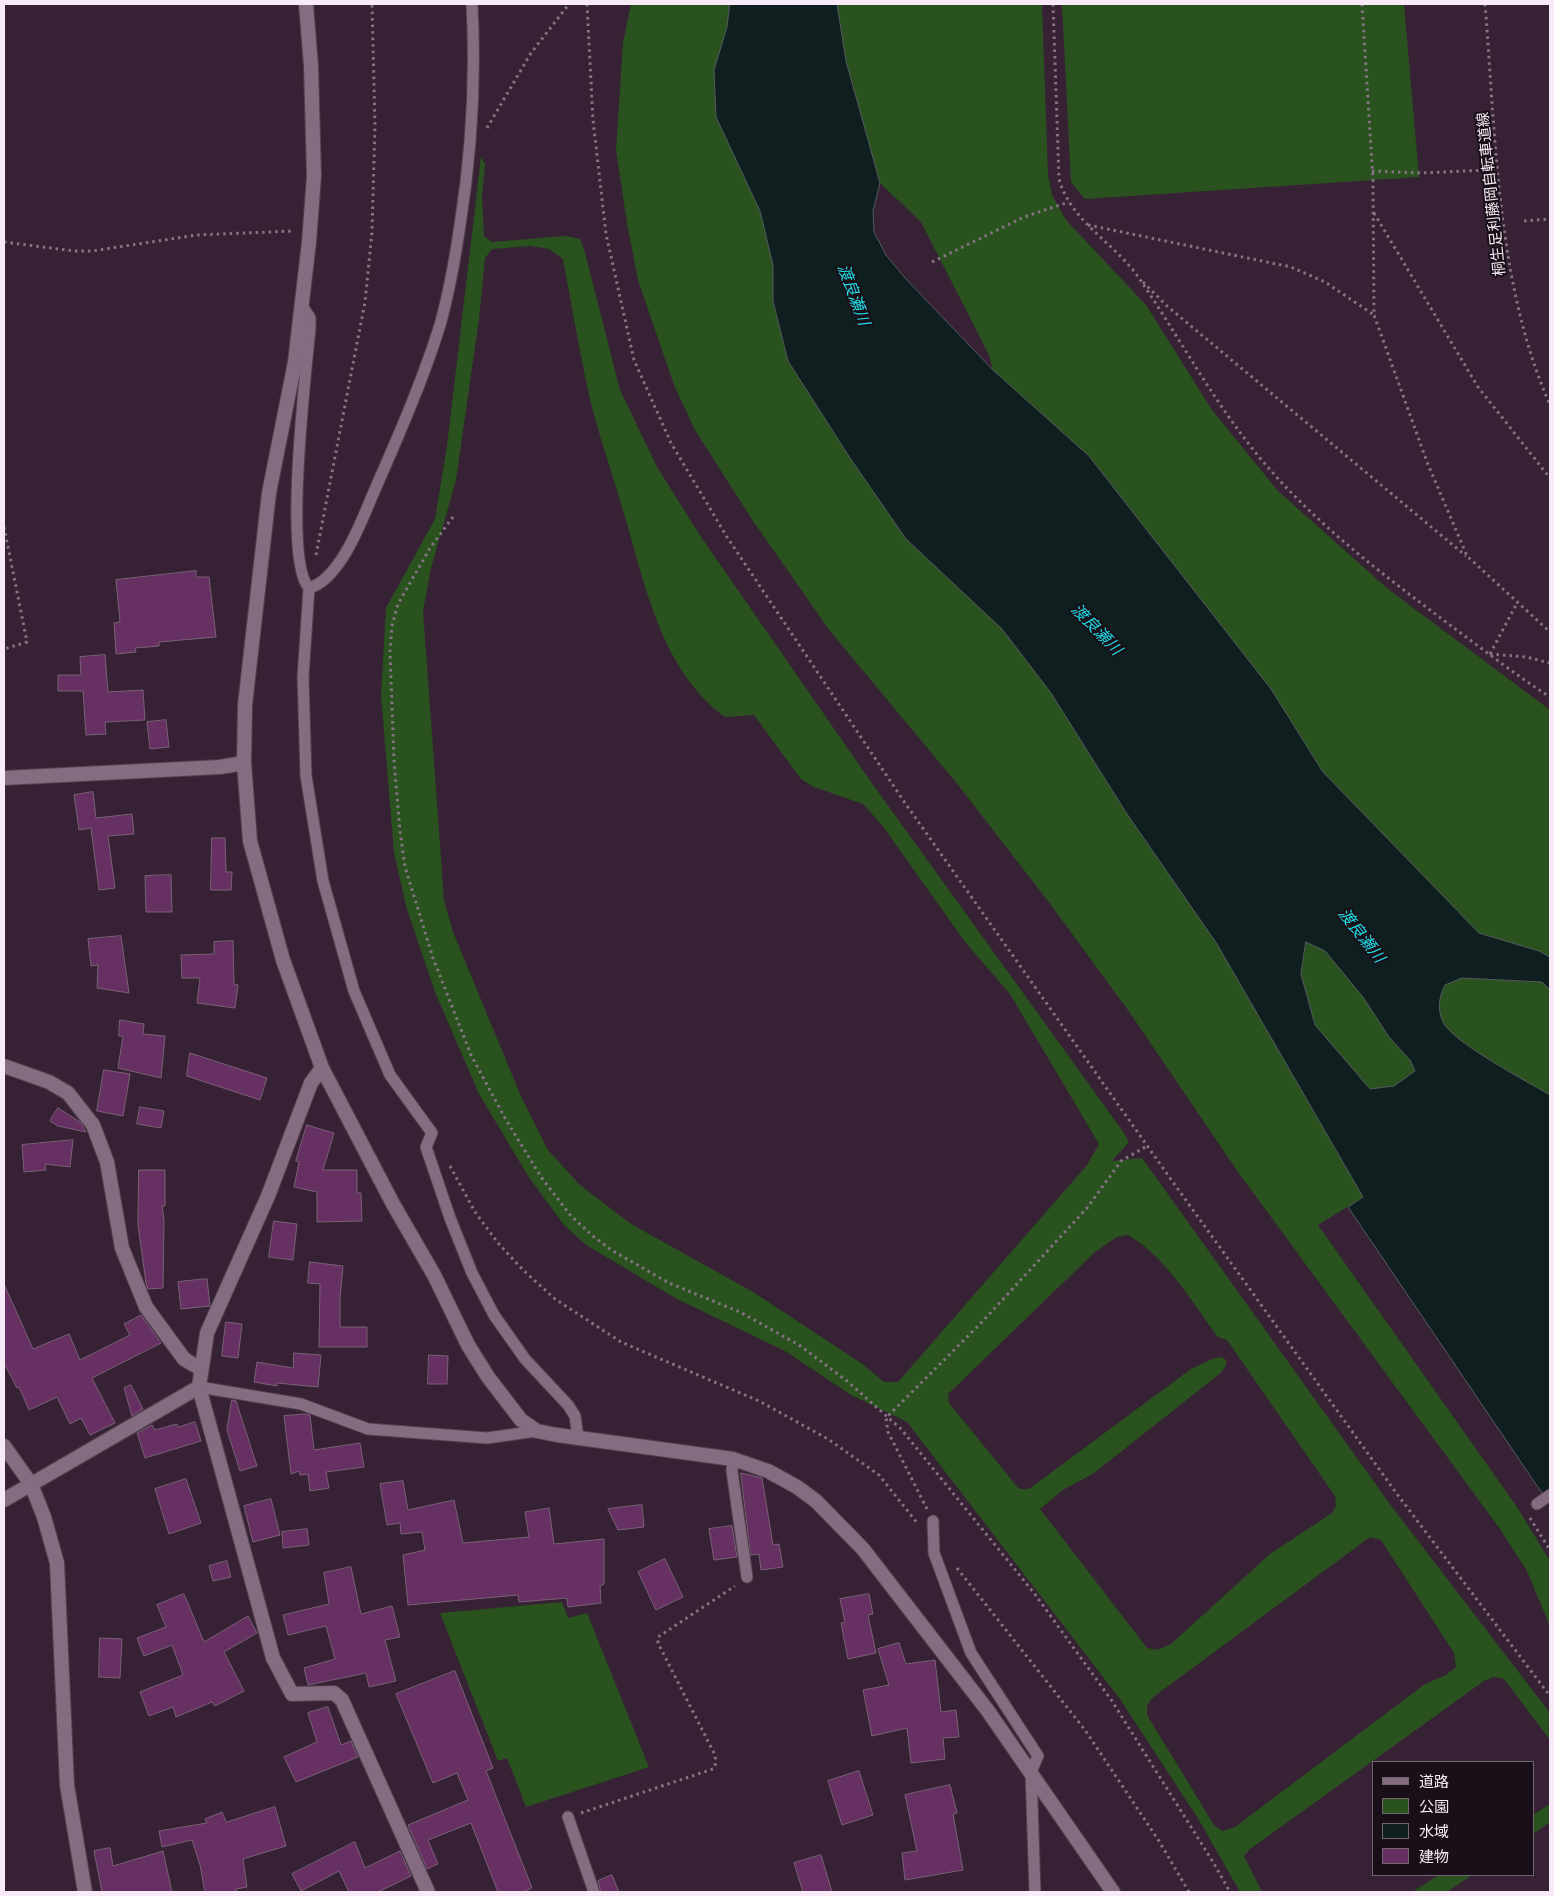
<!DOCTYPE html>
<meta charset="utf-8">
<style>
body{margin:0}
#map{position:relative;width:1554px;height:1896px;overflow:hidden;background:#372235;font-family:"Fira Sans Condensed","Noto Sans JP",sans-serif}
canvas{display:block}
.frame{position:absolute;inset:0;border:5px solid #f8eaf6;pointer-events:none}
.legend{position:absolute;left:1372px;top:1761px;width:162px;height:115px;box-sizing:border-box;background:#180f18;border:1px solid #726771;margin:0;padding:6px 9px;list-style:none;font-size:15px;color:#f8eaf6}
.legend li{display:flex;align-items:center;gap:10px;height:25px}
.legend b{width:25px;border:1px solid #726771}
</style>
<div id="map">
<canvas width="1554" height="1896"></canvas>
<div class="frame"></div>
<ul class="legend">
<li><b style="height:6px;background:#846c81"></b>道路</li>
<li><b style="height:14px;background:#29521f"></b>公園</li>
<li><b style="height:14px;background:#0f1e1f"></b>水域</li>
<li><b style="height:14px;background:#663062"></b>建物</li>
</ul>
</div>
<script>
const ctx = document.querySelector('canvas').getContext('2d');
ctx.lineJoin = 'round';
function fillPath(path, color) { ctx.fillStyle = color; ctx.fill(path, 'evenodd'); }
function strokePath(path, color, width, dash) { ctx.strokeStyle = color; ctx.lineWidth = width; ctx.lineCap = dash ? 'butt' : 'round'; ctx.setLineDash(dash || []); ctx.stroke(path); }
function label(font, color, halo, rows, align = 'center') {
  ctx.font = font + ' "Fira Sans Condensed","Noto Sans JP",sans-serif'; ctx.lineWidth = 4; ctx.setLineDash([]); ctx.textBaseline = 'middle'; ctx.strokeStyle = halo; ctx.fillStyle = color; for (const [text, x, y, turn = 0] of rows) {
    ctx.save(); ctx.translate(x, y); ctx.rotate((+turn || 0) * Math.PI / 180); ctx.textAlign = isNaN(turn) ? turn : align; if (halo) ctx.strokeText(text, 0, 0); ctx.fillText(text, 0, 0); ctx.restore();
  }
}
fillPath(new Path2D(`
 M631,4H730L727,27L714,70L716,117L760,211L773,265V301L788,361L850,458L906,539L1002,629L1051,693L1127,814L1217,944L1363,1197L1318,1225L1517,1507L1550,1561V1626L1527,1571L1500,1529L1238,1172L1130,1013L1051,905L959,786L830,631L751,518L695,430L674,385L638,280L627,223L616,150L623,43Z
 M837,4H1042L1048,175L1052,195L1066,220L1146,305L1212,410L1278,491L1388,589L1550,710V957L1539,951L1479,933L1323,772L1271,689L1089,456L993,371L989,355L921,222L880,183L846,61Z
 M1062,4H1404L1419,177L1085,199L1071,182Z
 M481,157L485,164L482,197L484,236L491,242L566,236L580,239L584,249L620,390L657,467L699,534L871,782L1124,1133L1129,1142L1112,1161L1142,1158L1392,1507L1550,1713V1740L1504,1679L1493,1677L1484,1681L1250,1849L1244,1856L1262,1892H1240L1199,1820L1120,1699L907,1422L851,1395L785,1351L677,1299L586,1245L564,1225L528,1176L479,1094L435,992L406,906L394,852L381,695L386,608L435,519L447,446ZM530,246L549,249L563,259C571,301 578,344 587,386C596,428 611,469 623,510C645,583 660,669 725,717L754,715L801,779L814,787L863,804L882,825L965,942L1010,994L1099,1144L1087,1165L898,1382H884L861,1363L753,1292L631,1224L580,1185L548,1150L520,1094L453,932L444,900L423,611L431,568L456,480L479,319L485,258L492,249ZM1128,1235C1167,1258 1191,1301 1218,1337L1227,1340L1335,1496L1336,1506L1332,1513L1270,1554L1171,1644L1158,1650L1147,1648L1040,1509L1063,1490L1094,1473L1222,1372L1226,1365V1360L1222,1357L1212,1359L1191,1369L1029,1489H1019L949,1403L948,1394L1095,1252L1117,1237ZM1370,1537L1381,1540L1454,1653L1456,1667L1446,1675L1425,1684L1235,1827L1223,1831L1214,1825L1147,1715V1706L1152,1698Z
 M1306,941L1325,951L1363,997L1389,1037L1410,1060L1415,1071L1394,1086L1370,1089L1315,1025L1301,974Z
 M1462,978L1542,982L1550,990V1095C1528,1082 1452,1042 1443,1022C1437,1009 1439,997 1445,985Z
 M562,1602L568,1618L587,1613L649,1767L526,1807L507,1758L498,1761L440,1613Z
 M1550,1804V1822L1533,1834V1815Z
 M1439,1875H1472L1447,1892H1412Z`), '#29521f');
const water = new Path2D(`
 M730,4H837L846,61L880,183L873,211L874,232L886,255L905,278L993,370L1089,456L1271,689L1323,772L1479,933L1539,951L1550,957V990L1542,982L1462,978L1445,985C1439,997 1437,1009 1443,1022C1452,1042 1528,1082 1550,1095V1505L1348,1207L1363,1197L1217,944L1127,814L1051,693L1002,629L906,539L850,458L788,361L773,301V265L760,211L716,117L714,70L727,27ZM1306,942L1325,951L1363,997L1389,1037L1410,1060L1415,1071L1394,1086L1370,1089L1315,1025L1301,974Z`);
fillPath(water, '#0f1e1f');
strokePath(water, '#555b60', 1);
const building = new Path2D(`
 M196,571V577H209L216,637L159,642V646L135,648L136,652L116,654L114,623L120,622L116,580Z
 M105,655L108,692L143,690L145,720L105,722L106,734L86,735L83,691H58V675H81L80,657Z
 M166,720L169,747L150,749L147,722Z
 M93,792L96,818L132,814L134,834L108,836L115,888L99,890L91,828L79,830L74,795Z
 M212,838H225L226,872H232L231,890H211Z
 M171,875L172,912H146L145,876Z
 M121,936L129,993L97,988L98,965L91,966L88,939Z
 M233,941L234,984L238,985L235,1008L197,1003L200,978H182L181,955L214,954V942Z
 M120,1020L144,1024L143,1034L165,1036L161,1078L118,1068L123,1036H119Z
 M190,1053L267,1078L260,1100L187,1076Z
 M104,1070L130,1074L123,1116L97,1111Z
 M140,1107L164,1111L161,1128L137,1124Z
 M58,1108L80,1122L86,1132L58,1126L50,1121Z
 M307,1125L334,1133L323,1170H357V1193H361L362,1221L317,1222V1192L294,1187L299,1162L296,1161Z
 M73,1140L70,1167L45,1164L46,1170L24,1172L22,1145Z
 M139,1170H165V1206H162L164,1220L163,1288L148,1289L146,1283L138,1225Z
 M274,1221L297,1224L293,1260L269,1257Z
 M310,1262L343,1266L340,1298V1327H367V1347H319L320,1284L308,1283Z
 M207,1279L210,1306L181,1309L178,1282Z
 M4,1284L33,1349L69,1334L80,1360L130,1335L124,1324L141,1315L161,1343L92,1378L115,1423L90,1435L81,1418L70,1424L57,1397L29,1410L19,1387L17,1388L4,1363Z
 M226,1322L242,1324L238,1358L222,1356Z
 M294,1353L321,1355L318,1387L277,1383V1386L254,1382L257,1362L293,1368Z
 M429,1355L448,1356L447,1384H428Z
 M131,1385L143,1409L132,1416L124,1388Z
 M232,1400L236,1401L257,1466L240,1471L227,1430Z
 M305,1414L310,1415L314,1450L360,1443L364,1467L326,1472L329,1488L310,1491L308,1474L300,1475L299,1471L291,1474L284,1416Z
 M195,1422L201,1441L145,1458L137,1433L152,1425L155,1430L177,1424L178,1427Z
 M741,1473L762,1478L773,1545L779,1544L783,1567L761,1570L759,1554L751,1555Z
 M186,1479L201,1523L169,1534L155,1489Z
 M403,1481L408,1510L454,1500L463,1543L529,1537L525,1512L549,1508L554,1544L604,1539V1584L600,1586L601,1603L568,1607L567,1598L519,1602L518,1595L408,1605L403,1555L425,1550L422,1532L401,1534L400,1523L387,1525L380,1484Z
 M271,1499L280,1535L253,1542L244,1506Z
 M642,1505L644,1527L618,1530L608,1509Z
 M732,1526L737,1557L714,1560L709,1529Z
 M307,1529L309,1545L283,1548L282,1532Z
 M665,1559L683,1597L656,1610L638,1572Z
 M227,1561L231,1577L213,1581L209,1566Z
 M351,1567L361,1614L392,1606L400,1637L385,1640L396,1681L369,1687L366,1673L308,1685L304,1668L335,1659L326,1626L288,1635L283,1615L329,1604L324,1573Z
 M184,1594L204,1642L248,1616L257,1633L224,1652L244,1691L215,1706L212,1702L176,1717L173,1707L149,1716L140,1692L183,1675L172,1645L144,1656L137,1638L166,1627L157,1605Z
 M869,1594L873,1614L868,1615L876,1653L848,1659L841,1623L845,1622L840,1599Z
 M100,1638L122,1639L120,1678L99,1677Z
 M899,1643L906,1664L935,1660L941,1712L956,1710L959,1737L943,1738L945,1759L911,1763L907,1728L872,1736L863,1690L889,1685L878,1649Z
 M455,1671L493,1768L486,1771L532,1888L523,1892H498L471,1823L428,1840L438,1864L427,1869L408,1825L468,1800L457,1773L433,1783L396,1694Z
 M328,1707L341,1745L351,1741L358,1757L296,1782L284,1757L317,1742L308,1713Z
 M859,1771L873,1815L842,1825L828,1781Z
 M950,1785L957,1813L953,1814L963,1870L905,1880L902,1853L917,1851L905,1795Z
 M275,1807L286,1846L243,1859L247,1887L236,1889V1892H205L200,1865L192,1840L162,1847L159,1831L207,1823L205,1819L222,1812L226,1822Z
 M355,1842L365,1868L400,1851L411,1876L378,1892H349L339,1871L301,1891L292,1874Z
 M110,1848L113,1866L163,1851L172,1892H102L94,1851Z
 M821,1855L832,1892H803L794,1863Z
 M612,1875L619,1892H601L598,1881Z`);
fillPath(building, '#663062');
strokePath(building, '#796176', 1);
const service = new Path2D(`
 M303,307L310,318V328C306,372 283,561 309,588L303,677L306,776L323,881L354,991L390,1075L432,1133L426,1147L450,1218L472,1273L494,1315L525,1359L568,1405L575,1416L578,1438
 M309,588C340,580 362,520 373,494C397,439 422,383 440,325C449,293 455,259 460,225C472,150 476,80 472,4
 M199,1387L301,1404L368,1429L487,1438L537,1431
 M733,1459L732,1471L747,1577
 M1537,1504L1550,1495
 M933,1521L934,1553L971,1653L1038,1756L1031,1772L1035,1892
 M568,1817L594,1892`);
const minor = new Path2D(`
 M306,4L311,66L314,176L309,242L295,362L269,493L245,705L244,763L250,841L283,960L322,1068L393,1204L434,1275L468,1345L488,1377L521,1420L537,1431L557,1435L733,1459L768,1471L797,1487L816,1501L863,1549L988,1711L1113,1892
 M4,778L220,767L244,763
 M4,1066L49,1082L68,1093L93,1125L107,1162L122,1248L146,1307L184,1359L201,1369
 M322,1068L311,1083L268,1196L207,1333L199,1387L273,1658L292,1694L334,1693L342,1700L428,1892
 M4,1500L199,1387`);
const tertiary = new Path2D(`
 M4,1446L31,1484L44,1517L57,1563L67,1785L85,1892`);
strokePath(service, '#524150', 13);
strokePath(minor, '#524150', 16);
strokePath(tertiary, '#524150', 16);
strokePath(new Path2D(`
 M587,4L593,120L606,234L634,360L671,443L727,537L905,803L1170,1178L1397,1494L1550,1696
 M1053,4L1059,179C1071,222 1115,243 1139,278C1175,331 1206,388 1245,439C1299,511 1374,568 1446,622C1480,647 1514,674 1550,697
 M1362,4L1373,180L1374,315L1427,462L1467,556L1550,632
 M1485,4C1496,137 1496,282 1550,405
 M487,128L531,53L569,4
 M1372,171L1421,173L1488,170
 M1374,213L1478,387L1550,478
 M1524,221L1550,219
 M1088,225L1291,267L1325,282L1374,315
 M4,242L74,251H92L197,235L292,231V233
 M932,262L1024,217L1069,202
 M1143,282L1167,306L1466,556
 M453,517L430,548L398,604L392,626L390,652L394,760L400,831L405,867L433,958L471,1055L505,1118L541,1177L571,1216L594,1237L613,1251L669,1283L740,1312L799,1345L847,1381L901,1429L1034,1593L1112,1701L1213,1862L1230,1892
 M4,527L27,642L4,649
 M316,555L365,302L372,232L375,125L372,4
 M1490,654L1526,657L1550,663
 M1490,654L1517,603
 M450,1166L475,1212L498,1243L523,1270L555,1299L621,1342L759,1401L828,1439L879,1475L918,1524
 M927,1509L888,1432L886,1418L982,1322L1087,1208L1121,1161L1147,1146
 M1530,1518L1550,1550
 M957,1568L1085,1730L1159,1841L1189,1892
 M581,1813L713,1769L716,1763L715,1755L658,1643V1637L735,1586`), '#867484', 3, [2.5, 4]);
strokePath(service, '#846c81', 11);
strokePath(minor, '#846c81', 14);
strokePath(tertiary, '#846c81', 14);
label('15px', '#f8eaf6', '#180f18', [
 ["桐生足利藤岡自転車道線",1492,194,-96]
]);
label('italic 16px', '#20dce5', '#180f18', [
 ["渡良瀬川",853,295,70],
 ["渡良瀬川",1096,630,46],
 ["渡良瀬川",1361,936,52]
]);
</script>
